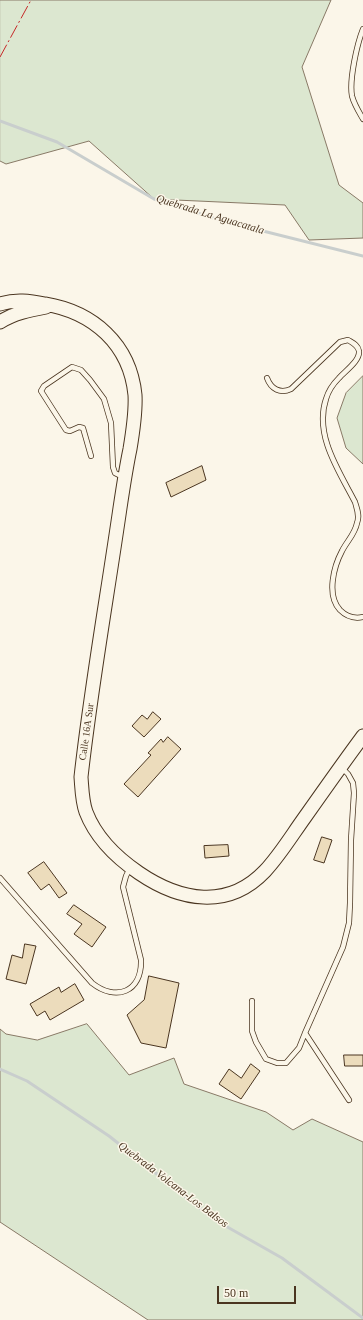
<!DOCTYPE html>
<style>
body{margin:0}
#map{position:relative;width:363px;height:1320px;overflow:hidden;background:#fbf6e9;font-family:"Times New Roman",serif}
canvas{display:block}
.scale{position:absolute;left:217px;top:1286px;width:79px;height:18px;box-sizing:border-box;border:2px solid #4a3520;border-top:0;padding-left:5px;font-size:12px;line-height:14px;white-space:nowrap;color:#4a3520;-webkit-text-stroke:3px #fbf6e9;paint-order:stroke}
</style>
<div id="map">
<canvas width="363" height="1320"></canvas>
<div class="scale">50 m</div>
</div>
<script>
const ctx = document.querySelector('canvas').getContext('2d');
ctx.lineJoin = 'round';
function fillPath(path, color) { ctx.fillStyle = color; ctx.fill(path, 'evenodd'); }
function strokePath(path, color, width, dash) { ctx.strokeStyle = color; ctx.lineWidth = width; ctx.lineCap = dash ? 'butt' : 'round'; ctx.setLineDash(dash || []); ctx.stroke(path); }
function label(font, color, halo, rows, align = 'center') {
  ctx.font = font + ' "Times New Roman",serif'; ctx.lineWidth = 3; ctx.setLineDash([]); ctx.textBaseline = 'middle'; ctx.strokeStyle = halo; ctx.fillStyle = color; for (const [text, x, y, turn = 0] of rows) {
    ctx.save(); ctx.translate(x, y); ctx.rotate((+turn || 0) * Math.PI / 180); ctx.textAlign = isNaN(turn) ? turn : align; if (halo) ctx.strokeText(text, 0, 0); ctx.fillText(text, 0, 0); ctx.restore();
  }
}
const green = new Path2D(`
 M0,0H331L302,67L339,185L363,203V238L309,240L285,205L154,199L89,141L6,164L0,161Z
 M363,376V464L346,448L337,418L346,393Z
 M87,1024L129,1075L174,1058L184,1084L266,1112L293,1130L312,1119L363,1142V1320H148L0,1222V1029L6,1034L37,1040Z`);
fillPath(green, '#dce7d0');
strokePath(green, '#887966', 1);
strokePath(new Path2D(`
 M0,121L57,142L154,199L219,220L363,256
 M0,1069L27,1081L109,1136L215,1220L282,1258L363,1318`), '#c9cecd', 3);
const building = new Path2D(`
 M202,466L206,480L171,497L166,483Z
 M153,712L161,719L144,737L132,726L142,715L147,719Z
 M168,737L181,749L138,797L124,784L151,755L148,753L161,739L163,742Z
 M322,837L332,840L324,863L314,860Z
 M228,845L229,856L205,858L204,846Z
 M44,862L67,893L59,898L49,884L41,890L28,873Z
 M74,905L106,927L92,947L74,934L82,924L67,914Z
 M25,944L36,946L26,984L6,979L12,955L22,958Z
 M149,976L179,983L166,1048L141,1043L127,1015L144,1000Z
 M75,984L84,1000L50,1020L45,1011L37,1016L30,1004L59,987L61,992Z
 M344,1055H363V1066H345Z
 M251,1064L260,1071L241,1099L219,1084L229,1069L241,1078Z`);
fillPath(building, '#ecdcbc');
strokePath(building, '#4a3520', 1);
const service = new Path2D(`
 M363,29C357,44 349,80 352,96C354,104 359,112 363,119
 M267,378C271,389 280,394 291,389L340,342L348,340C353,343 358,345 359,351C360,361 345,371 339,378C334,383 328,392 326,399C314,435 339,471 355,502C357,509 360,516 357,523C355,534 347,541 342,551C334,566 326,595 340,610C346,616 354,619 363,617
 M91,456L83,428L79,427L70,431L66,430L41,391L44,386L72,367L81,370L90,380L104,399L111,423L113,467L115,473L123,477
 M0,878L92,983C116,1002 142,992 141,960L123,887L126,876L130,868
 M252,1001V1031L256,1042L266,1059L277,1063H286L299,1048L305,1033L343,947L349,923L350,903L351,840L354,793L353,783L348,774L342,768
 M305,1033L349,1100`);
const secondary = new Path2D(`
 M0,304C15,299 30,301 45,304C93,312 130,344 135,395C136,413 133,431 130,449C126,468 123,488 120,508C107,598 91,687 81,777C82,789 82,801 86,812C96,838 117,858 139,873C180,901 228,910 265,871C280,855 292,835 305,817C324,790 343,763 363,736
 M0,322C14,313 30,310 46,307`);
strokePath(service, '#4a3520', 6);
strokePath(secondary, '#4a3520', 15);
strokePath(service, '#fbf6e9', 4.5);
strokePath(secondary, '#fbf6e9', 13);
strokePath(new Path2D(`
 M0,57L31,0`), '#c62828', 1, [14, 3, 2, 3]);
label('10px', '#4a3520', '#fbf6e9', [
 ["Calle 16A Sur",87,732,-82]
]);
label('italic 11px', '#4a3520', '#fbf6e9', [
 ["Quebrada La Aguacatala",210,215,17],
 ["Quebrada Volcana-Los Balsos",173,1185,37]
]);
</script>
